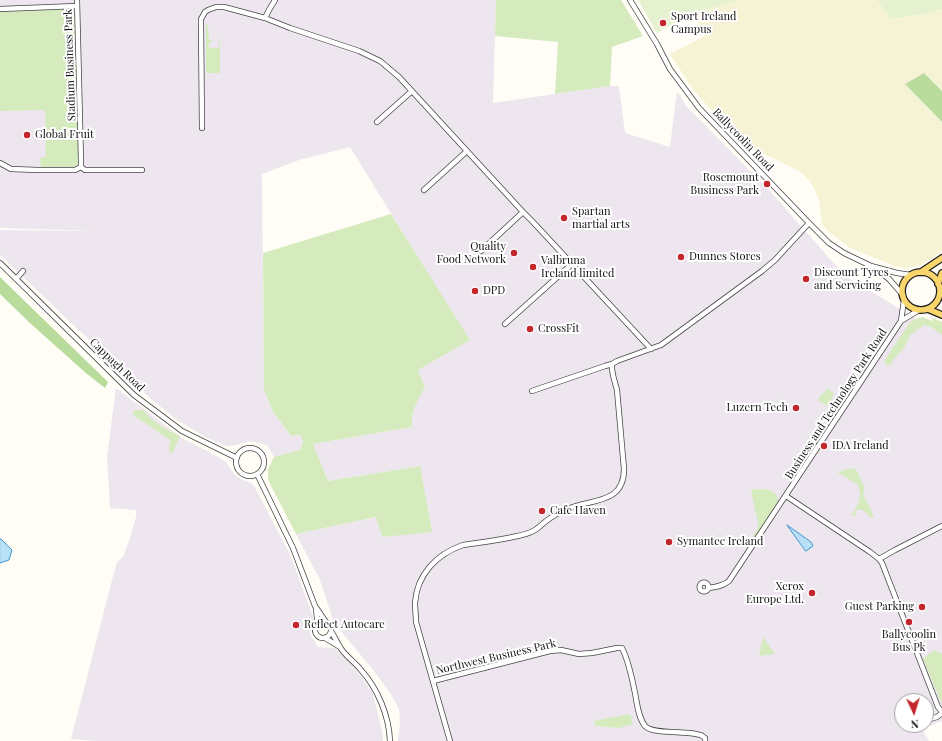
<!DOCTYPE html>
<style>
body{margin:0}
#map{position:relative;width:942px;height:741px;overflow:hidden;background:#fffdf5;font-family:"Playfair Display",serif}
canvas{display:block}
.north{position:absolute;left:894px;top:693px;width:40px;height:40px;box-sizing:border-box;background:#fff;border:1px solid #a0a0a0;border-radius:50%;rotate:176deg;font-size:11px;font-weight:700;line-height:16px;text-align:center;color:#111}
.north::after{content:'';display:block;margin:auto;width:14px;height:18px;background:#c4262e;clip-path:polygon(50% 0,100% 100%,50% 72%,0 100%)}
</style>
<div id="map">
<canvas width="942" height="741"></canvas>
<div class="north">N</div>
</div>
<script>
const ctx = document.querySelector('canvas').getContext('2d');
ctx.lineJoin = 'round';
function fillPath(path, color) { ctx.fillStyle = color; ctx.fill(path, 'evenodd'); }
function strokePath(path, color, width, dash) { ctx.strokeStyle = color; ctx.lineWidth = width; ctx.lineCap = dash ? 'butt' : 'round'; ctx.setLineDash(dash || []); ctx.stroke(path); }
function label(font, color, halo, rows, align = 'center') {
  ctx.font = font + ' "Playfair Display",serif'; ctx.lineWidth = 4; ctx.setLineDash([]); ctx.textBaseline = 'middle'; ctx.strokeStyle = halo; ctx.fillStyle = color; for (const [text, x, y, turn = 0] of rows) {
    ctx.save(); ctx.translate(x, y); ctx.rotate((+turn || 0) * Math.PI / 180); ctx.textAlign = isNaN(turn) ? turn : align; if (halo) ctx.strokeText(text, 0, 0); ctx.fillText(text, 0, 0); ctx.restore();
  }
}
fillPath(new Path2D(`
 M0,0H496L493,103L610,86H619L625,133L670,147L677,91L687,107L771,192L845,276L942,334V722L941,721L922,729L929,741H398L400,723L399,709L390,693L374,671L334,623L320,580L296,534L377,517L420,466L328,481L313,444L412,427L411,422L416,400L425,387L418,370L469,340L350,147L299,160L262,174L264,390L273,412L284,427L291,436L301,435L303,442L300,450L274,457L267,445L251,441L236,445L227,446L207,438L174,418L150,398L0,255V230L98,231L0,228ZM902,701H926V725H902Z
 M116,388L182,438L220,458L226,462L235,475L241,479L251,483L254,486L290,554L314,619L310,634L318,647L335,648L355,669L372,691L379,718L383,736V741H96L71,739L111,584L117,562L123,557L130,538L136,517V510L110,508L107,456Z`), '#eee6ef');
fillPath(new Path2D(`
 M741,0H877L890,19L926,14L942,9V91L924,73L905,84L942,122V250L933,258L921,265L913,267L905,268L895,266L850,248L826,229L822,223L819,200L814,188L810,182L805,176L799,171L750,147H747L706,104L692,88L670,54L705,36L693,13Z`), '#f6f3d4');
fillPath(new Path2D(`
 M496,0H621L643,36L612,47L610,86L555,94L558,42L495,36Z
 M67,9L73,12L75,16L78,131V164L73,168H41L40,158L46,157L45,110L0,111V12Z
 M206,25H208L209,40H212V42H209V48H219V38H220V73H206Z
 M391,214L470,340L418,370L425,387C418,399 410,413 412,427L313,444L328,481L420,466L432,532L382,537L376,517L296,534L268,480V469L274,457L300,450L303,442L301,435L291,436L273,412L264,390L263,253Z
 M923,317L932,321L933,318L942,322V335L931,327L924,325L910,335L904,348L895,357L891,364L887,366L884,361L908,325L913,320Z
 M828,388L833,393L834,395L827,406L818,400L822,393L824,394Z
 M134,410H143C153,422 166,429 180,436L173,452L169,453L170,440L133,415Z
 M851,468L855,469L858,473L865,489L863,494L874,516L870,518C866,511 862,508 855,511L856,515L853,516H851L859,502L860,494L858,485L837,472Z
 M755,489C765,489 779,489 778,502L753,541L751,539L758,528V523L751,491Z
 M763,637L775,654L759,656Z
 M934,650L940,653H942V704L923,659Z
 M628,714L633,717L631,719L633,724L619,728L596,726L594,721Z`), '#d5ebbd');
fillPath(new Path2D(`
 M924,73L942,91V122L905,84Z
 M0,277L108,382L105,388L87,374L31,324L0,294Z`), '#b9dc9c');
fillPath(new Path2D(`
 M638,0H741L693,13L657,33Z
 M877,0H942V9L926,14L890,19Z`), '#e6f2cf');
const water = new Path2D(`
 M787,525L811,542L813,546L806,551Z
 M0,539H1L12,550L9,560L0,563Z`);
fillPath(water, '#b9e0f7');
strokePath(water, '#3f96cf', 1);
const minor = new Path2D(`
 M630,0L657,44L670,69L699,108L809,223L829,243L844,253L871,266L897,273L911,275
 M0,9L77,6
 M265,18L269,10L275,0
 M377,122L412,91
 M202,128L201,24V19L205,12L208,10L216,7H224L265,18L290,28L359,51L380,61L399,77L523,212L532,221L651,349
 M0,163L11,169L38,170H75L81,167V161L77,0
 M81,167L85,170H142
 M424,190L467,151
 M481,251L523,212
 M0,263L134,395L182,431L237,458
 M876,269L889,279L903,295
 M16,279L23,271
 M901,321L904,300
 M505,324L572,264
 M532,391L605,366L612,364L617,361L661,345L762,271L775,260L809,223
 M236 462a14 14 0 1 1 28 0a14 14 0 1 1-28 0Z
 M257,474L293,548L315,606L326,622
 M786,496L870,552L879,559L882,563L938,707L942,712
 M879,559L895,550L942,526
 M699.5 587a4.5 4.5 0 1 1 9 0a4.5 4.5 0 1 1-9 0Z
 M708,588C716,587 723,586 729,581L901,321L919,310
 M316,609L317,618V624
 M315 630a8 8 0 1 1 16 0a8 8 0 1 1-16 0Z
 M331,631C334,636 337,642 340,647C345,656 355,662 361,670C378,689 389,716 390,741
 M325,638L340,647
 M433,681L550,651L561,650L579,654L592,653L617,648H622C629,662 632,678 635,693C637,703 638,717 645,726C653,735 688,730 700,735C702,735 703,737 705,738V741
 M927,720L937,717L942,713
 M450,741L416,622C416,615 415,609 415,603C417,574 437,554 463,545C478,543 493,541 508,538C517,536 527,535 535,530C540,527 544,522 549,519C554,515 560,512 565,510C589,498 624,506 624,469L617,390C615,382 611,372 612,364`);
const major = new Path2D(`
 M921,272L942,258
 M902 291a19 19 0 1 1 38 0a19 19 0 1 1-38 0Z
 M938,284L942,273
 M928,309L942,315`);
strokePath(minor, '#444', 6);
strokePath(major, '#222', 8);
strokePath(minor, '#fff', 4.5);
strokePath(major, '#f9d66b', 5.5);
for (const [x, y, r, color] of [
 [663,23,4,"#c4262e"],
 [27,135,4,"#c4262e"],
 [767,184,4,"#c4262e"],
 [564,218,4,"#c4262e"],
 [514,253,4,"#c4262e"],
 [681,257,4,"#c4262e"],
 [533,267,4,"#c4262e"],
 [806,279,4,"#c4262e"],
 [475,291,4,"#c4262e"],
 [530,329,4,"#c4262e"],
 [796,408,4,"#c4262e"],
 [824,446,4,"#c4262e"],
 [542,511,4,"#c4262e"],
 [669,542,4,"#c4262e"],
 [812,593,4,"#c4262e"],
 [922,607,4,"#c4262e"],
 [909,622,4,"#c4262e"],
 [296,625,4,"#c4262e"]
]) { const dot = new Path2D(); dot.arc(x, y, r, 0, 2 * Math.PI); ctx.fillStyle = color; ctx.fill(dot); strokePath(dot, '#fff', 1.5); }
label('11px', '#111', '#fff', [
 ["Sport Ireland",671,17],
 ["Campus",671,30],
 ["Global Fruit",35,135],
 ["Rosemount",759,178,"right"],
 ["Business Park",759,191,"right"],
 ["Spartan",572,212],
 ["martial arts",572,225],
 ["Quality",506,247,"right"],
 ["Food Network",506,260,"right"],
 ["Dunnes Stores",689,257],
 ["Valbruna",541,261],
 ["Ireland limited",541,274],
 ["Discount Tyres",814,273],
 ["and Servicing",814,286],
 ["DPD",483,291],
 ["CrossFit",538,329],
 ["Luzern Tech",788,408,"right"],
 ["IDA Ireland",832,446],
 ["Cafe Haven",550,511],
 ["Symantec Ireland",677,542],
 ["Xerox",804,587,"right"],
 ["Europe Ltd.",804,600,"right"],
 ["Guest Parking",914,607,"right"],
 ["Reflect Autocare",304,625],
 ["Ballycoolin",909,635,"center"],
 ["Bus Pk",909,648,"center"]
], 'left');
label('11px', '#111', '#fff', [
 ["Stadium Business Park",70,65,-92],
 ["Ballycoolin Road",743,140,46],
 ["Cappagh Road",117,365,44],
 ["Business and Technology Park Road",836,404,-57],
 ["Northwest Business Park",496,657,-13]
]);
</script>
